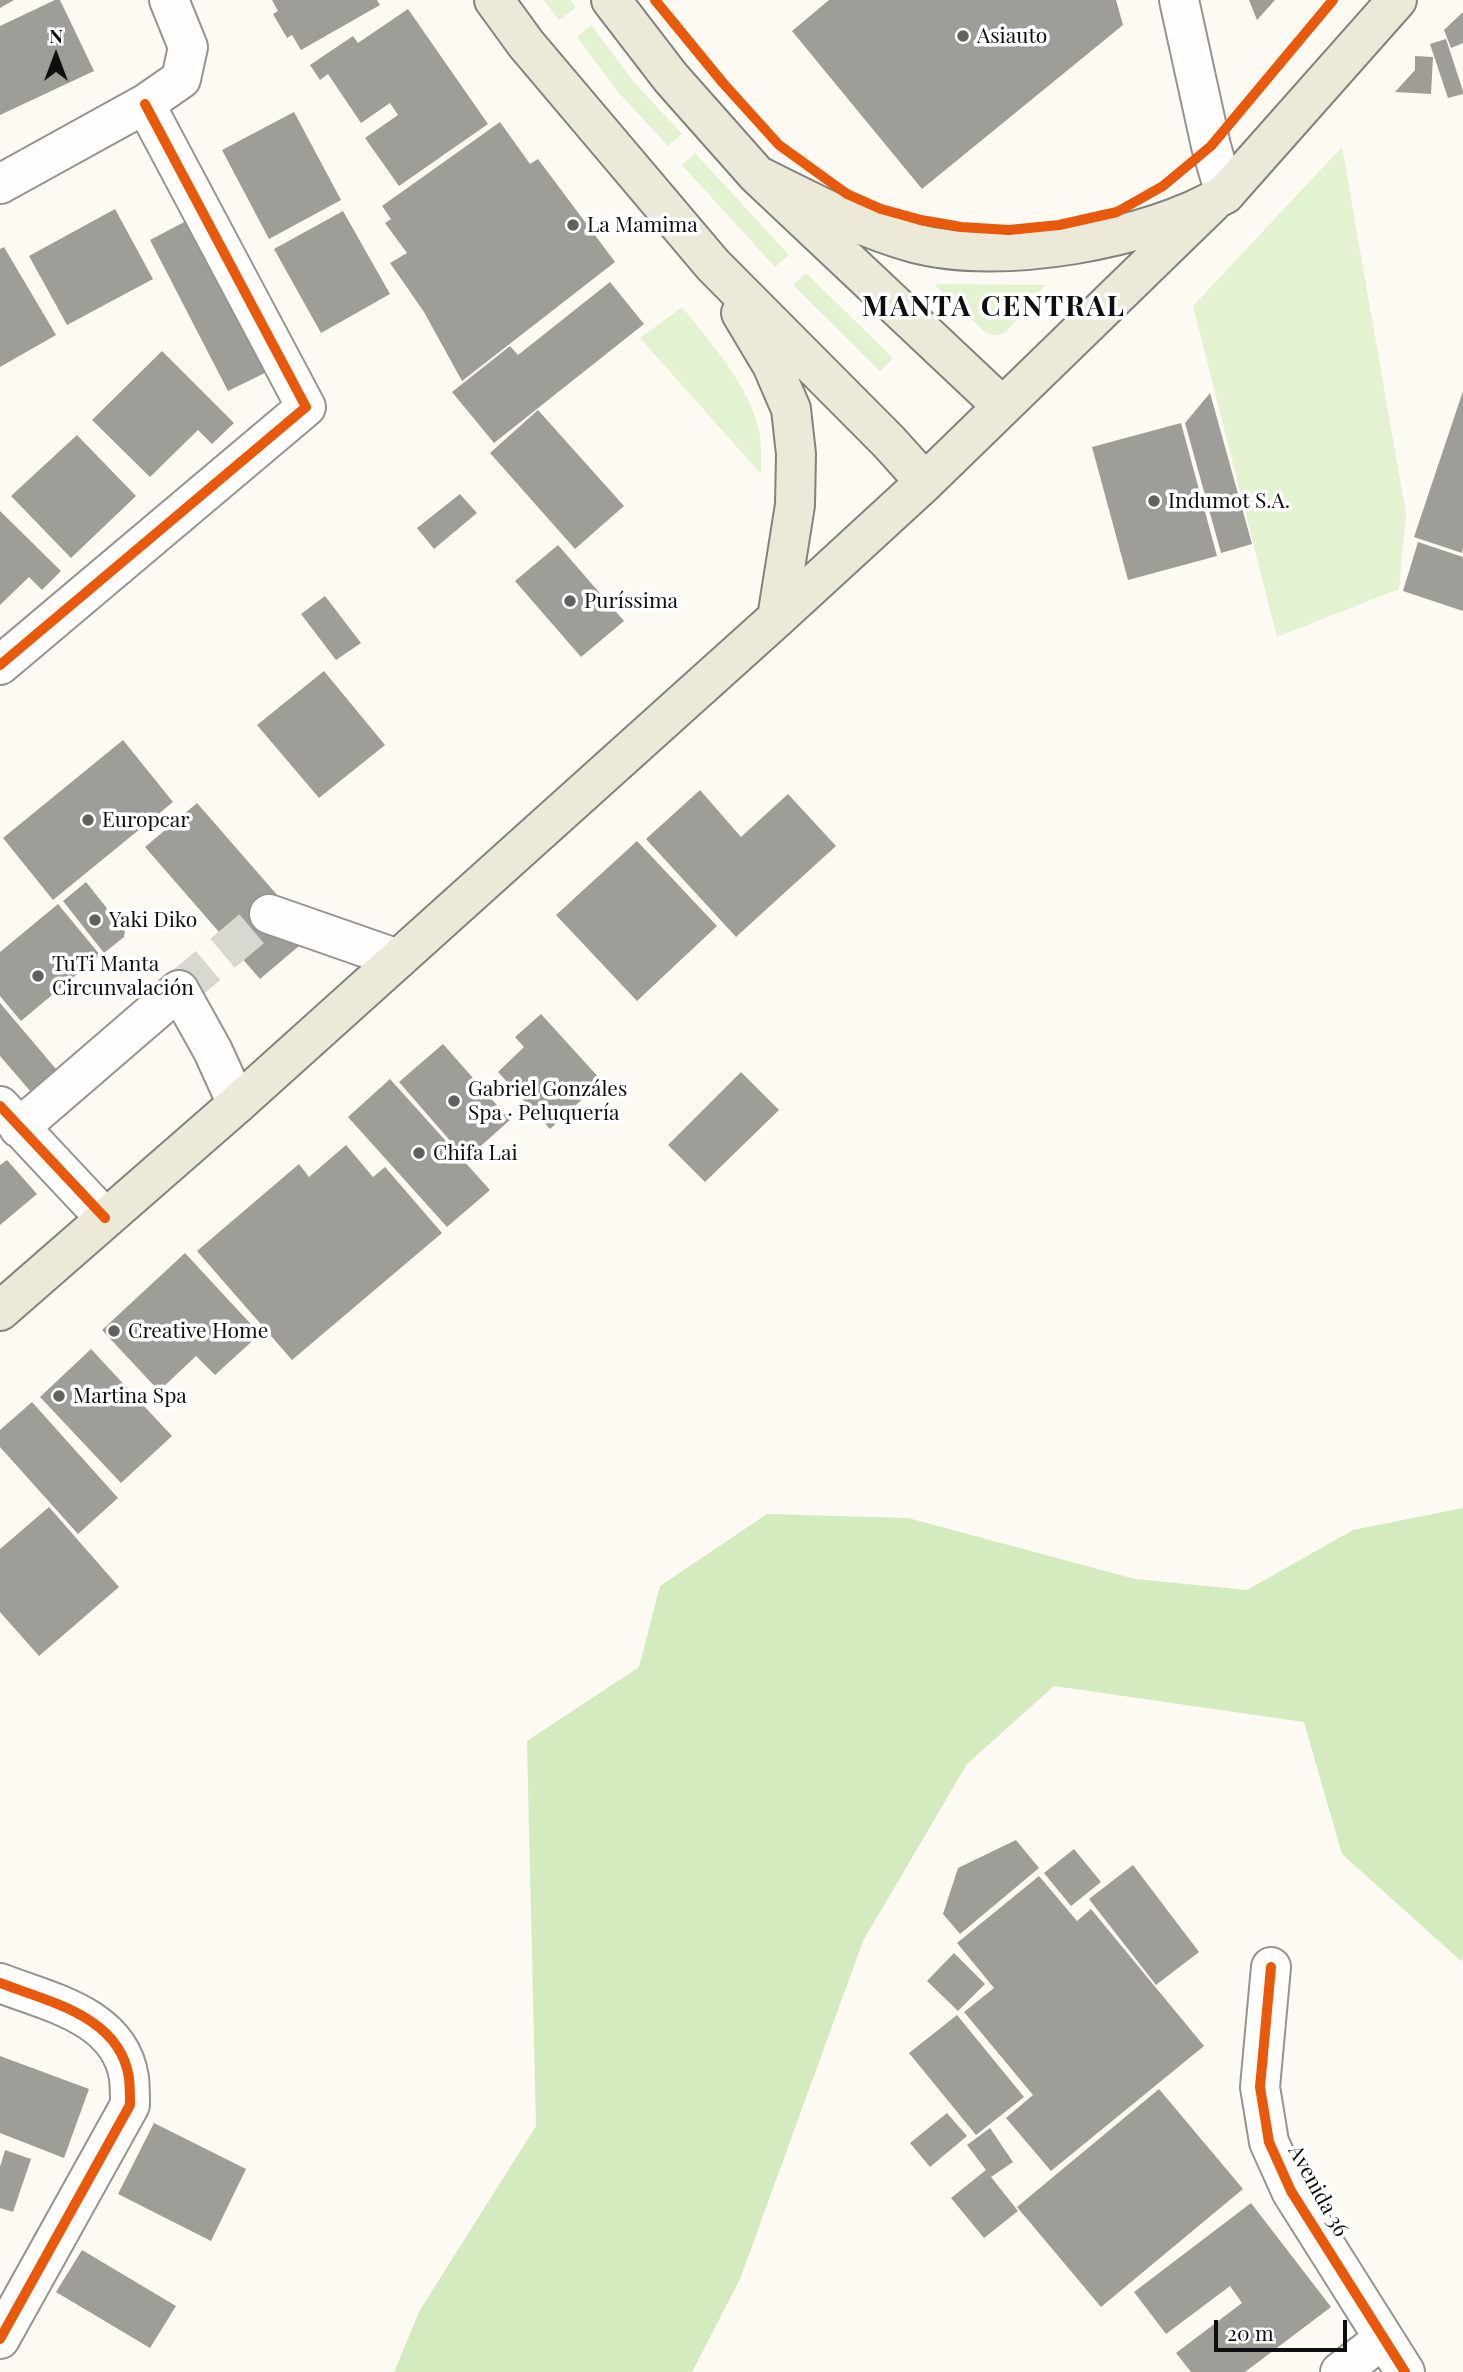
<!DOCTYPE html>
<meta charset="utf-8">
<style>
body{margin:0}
#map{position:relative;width:1463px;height:2372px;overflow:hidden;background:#fcfaf2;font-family:"Playfair Display",serif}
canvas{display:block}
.north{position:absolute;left:21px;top:21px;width:70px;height:70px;-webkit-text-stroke:5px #fff;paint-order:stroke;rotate:0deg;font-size:19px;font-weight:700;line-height:28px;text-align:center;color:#0e0e0e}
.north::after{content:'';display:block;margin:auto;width:24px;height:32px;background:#0e0e0e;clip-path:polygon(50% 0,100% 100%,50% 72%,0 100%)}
.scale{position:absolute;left:1214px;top:2320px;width:133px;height:32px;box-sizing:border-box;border:4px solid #0e0e0e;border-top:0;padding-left:9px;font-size:21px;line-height:24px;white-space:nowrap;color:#0e0e0e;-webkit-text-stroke:5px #fff;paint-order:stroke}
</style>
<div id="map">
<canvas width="1463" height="2372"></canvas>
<div class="north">N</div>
<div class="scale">20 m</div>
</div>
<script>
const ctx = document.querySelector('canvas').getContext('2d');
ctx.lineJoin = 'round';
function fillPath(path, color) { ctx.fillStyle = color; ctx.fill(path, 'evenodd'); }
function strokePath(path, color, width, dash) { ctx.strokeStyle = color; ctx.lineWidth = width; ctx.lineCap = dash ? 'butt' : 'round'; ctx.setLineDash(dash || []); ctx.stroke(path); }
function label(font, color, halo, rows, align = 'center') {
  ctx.font = font + ' "Playfair Display",serif'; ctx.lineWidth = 7; ctx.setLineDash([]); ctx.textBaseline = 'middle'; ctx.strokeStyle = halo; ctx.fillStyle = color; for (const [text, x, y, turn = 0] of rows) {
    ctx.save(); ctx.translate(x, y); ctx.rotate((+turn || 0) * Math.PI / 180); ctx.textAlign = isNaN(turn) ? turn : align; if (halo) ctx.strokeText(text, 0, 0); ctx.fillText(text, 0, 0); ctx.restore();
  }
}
fillPath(new Path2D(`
 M544,0H571L576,8L559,20Z
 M591,25L633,81L682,134L668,146L619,93L577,37Z
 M1342,147L1406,514L1399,589L1277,637L1193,306Z
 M695,153L789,255L775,267L682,165Z
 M806,273L893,358L880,371L793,285Z
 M934,284L1045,285L1007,331C999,337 991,336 984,331Z
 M682,307C710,342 750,386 759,431C762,445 761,460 761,474L640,338Z`), '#e3f2d1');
fillPath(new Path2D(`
 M1463,1508V1956L1461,1961L1342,1854L1304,1722L1054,1686L967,1764L863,1941L740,2279L692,2372H394L420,2310L536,2126L527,1741L639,1667L660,1586L767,1514L908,1518L1135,1579L1247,1590L1353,1530Z`), '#d3ebbf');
fillPath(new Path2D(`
 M0,0H14L0,8Z
 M55,0H60L94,71L0,115V26Z
 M272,0H377L380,5L301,50L292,35L287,38L273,14L278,11Z
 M829,0H1116L1123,25L922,189L792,31Z
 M1249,0H1275L1257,20Z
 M408,9L488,124L399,186L365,138L398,115L390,103L361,123L328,74L320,80L310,65L353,36L358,43Z
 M1463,12V43L1451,48L1444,30Z
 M1446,39L1463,91V94L1448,98L1430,44Z
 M1415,56L1433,57L1431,94L1395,92L1415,70Z
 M294,112L341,200L269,239L222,150Z
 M500,122L530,164L538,159L615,262L462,381L424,312L390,263L407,253L385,223L391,219L382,206Z
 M115,209L153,279L67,325L29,256Z
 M343,211L390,294L321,333L274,249Z
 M188,220L267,372L228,391L150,240Z
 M4,247L56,335L0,367V249Z
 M610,282L644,324L494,443L452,392L510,346L518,355Z
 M162,351L234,423L212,444L198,430L150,477L92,420Z
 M1463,391V548L1462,553L1414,537Z
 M1210,393L1252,544L1221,553L1185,423Z
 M538,410L624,506L575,549L490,453Z
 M1181,423L1217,556L1128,580L1092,447Z
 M77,435L136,496L71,558L11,496Z
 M460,494L477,513L434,549L417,528Z
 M0,511L61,571L42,590L29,577L0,605Z
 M1418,542L1463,557V611L1403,591Z
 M558,545L624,621L581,657L515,581Z
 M325,596L361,643L336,660L301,614Z
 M324,671L385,745L319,798L257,725Z
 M123,740L173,802L53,900L3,838Z
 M700,790L741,837L788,794L836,846L736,937L646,839Z
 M197,803L312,935L260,979L145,847Z
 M637,841L717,926L637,1001L556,915Z
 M86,882L125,931L124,937L104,953L63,901Z
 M58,904L100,955L21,1021L0,996V952Z
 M0,1003L56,1069L31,1092L0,1056Z
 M541,1014L602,1081L550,1129L498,1072L524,1047L515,1037Z
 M443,1044L510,1120L466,1159L399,1082Z
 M741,1072L779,1110L705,1182L668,1145Z
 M390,1079L490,1190L447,1227L348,1117Z
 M346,1145L373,1177L385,1167L442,1233L292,1360L197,1251L299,1164L309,1177Z
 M7,1160L37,1194L0,1225V1165Z
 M185,1253L260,1334L215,1375L196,1356L159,1391L102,1330Z
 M91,1349L172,1436L121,1483L40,1397Z
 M32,1402L118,1498L78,1534L0,1447V1430Z
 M49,1507L119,1587L39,1656L0,1612V1549Z
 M1016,1840L1039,1868L960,1934L943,1914L958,1868Z
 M1074,1849L1101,1882L1071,1906L1044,1873Z
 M1133,1865L1199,1952L1156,1985L1089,1899Z
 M1039,1876L1077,1921L1091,1909L1204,2046L1051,2171L1006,2118L1033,2095L964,2012L994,1988L957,1943Z
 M954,1953L985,1984L958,2011L927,1981Z
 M957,2015L1024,2097L976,2135L909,2053Z
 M0,2056L89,2089L64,2158L0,2133Z
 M1159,2089L1243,2189L1101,2307L1017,2207Z
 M947,2113L967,2136L930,2167L910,2143Z
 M154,2123L246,2169L211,2241L118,2194Z
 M990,2128L1013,2162L991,2177L1018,2211L984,2238L951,2198L986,2170L967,2145Z
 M5,2150L31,2159L13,2212L0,2208V2167Z
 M1251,2203L1331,2307L1245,2372H1191L1176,2353L1242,2303L1230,2286L1166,2334L1134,2292Z
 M82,2250L176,2306L150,2348L56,2292Z`), '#9f9d98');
strokePath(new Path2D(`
 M179,990L269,914`), '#d8d7d0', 38, [38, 19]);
const minor = new Path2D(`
 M1179,0L1211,146L1225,194
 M0,184L145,104L181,79L188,47L169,0
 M0,665L306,407L145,104
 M269,914L398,959
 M0,1106L105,1218
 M19,1128L179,990L213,1051L237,1104
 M1271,1967L1260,2087L1269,2142L1291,2191L1405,2372
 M0,1983C49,2002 120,2016 129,2078C130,2087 130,2096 130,2105L0,2339
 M1340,2372L1383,2339`);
const major = new Path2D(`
 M494,0L526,44L713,265L889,442L925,482
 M611,0L671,78L757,175L1002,406
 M757,175C808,200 859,228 914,243C1000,266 1149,240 1225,194L1397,0
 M741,313L772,365L791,409L796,454L795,505L777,618
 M0,1311L237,1104L777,618L925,482L1212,203`);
strokePath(minor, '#959491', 42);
strokePath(major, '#82827e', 42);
strokePath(minor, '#fffefd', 38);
strokePath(major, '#ede9d8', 38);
strokePath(new Path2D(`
 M655,0L723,83L779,145L847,194L881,209L921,220L961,227L1009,230L1059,225L1117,212L1163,186L1211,146L1333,0
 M0,665L306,407L145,104
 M0,1106L105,1218
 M1271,1967L1260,2087L1269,2142L1291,2191L1405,2372
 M0,1983C49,2002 120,2016 129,2078C130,2087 130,2096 130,2105L0,2339`), '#e8590c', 10);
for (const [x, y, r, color] of [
 [963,36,7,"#61615e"],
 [573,225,7,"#61615e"],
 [1154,501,7,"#61615e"],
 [570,601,7,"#61615e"],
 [88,820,7,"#61615e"],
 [95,920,7,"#61615e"],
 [38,976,7,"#61615e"],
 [454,1101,7,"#61615e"],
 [419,1153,7,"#61615e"],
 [114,1331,7,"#61615e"],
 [59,1396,7,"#61615e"]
]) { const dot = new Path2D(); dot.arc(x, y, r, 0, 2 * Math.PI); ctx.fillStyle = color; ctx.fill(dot); strokePath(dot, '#fff', 2.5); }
label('21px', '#0e0e0e', '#fff', [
 ["Asiauto",977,36],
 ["La Mamima",587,225],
 ["Indumot S.A.",1168,501],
 ["Puríssima",584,601],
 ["Europcar",102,820],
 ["Yaki Diko",109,920],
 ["TuTi Manta",52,964],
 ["Circunvalación",52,988],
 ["Gabriel Gonzáles",468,1089],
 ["Spa · Peluquería",468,1113],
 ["Chifa Lai",433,1153],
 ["Creative Home",128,1331],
 ["Martina Spa",73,1396]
], 'left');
label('21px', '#0e0e0e', '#fff', [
 ["Avenida 36",1318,2191,61]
]);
ctx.letterSpacing = '2px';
label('bold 28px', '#0e0e0e', '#fff', [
 ["MANTA CENTRAL",994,307]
]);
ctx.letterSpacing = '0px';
</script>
